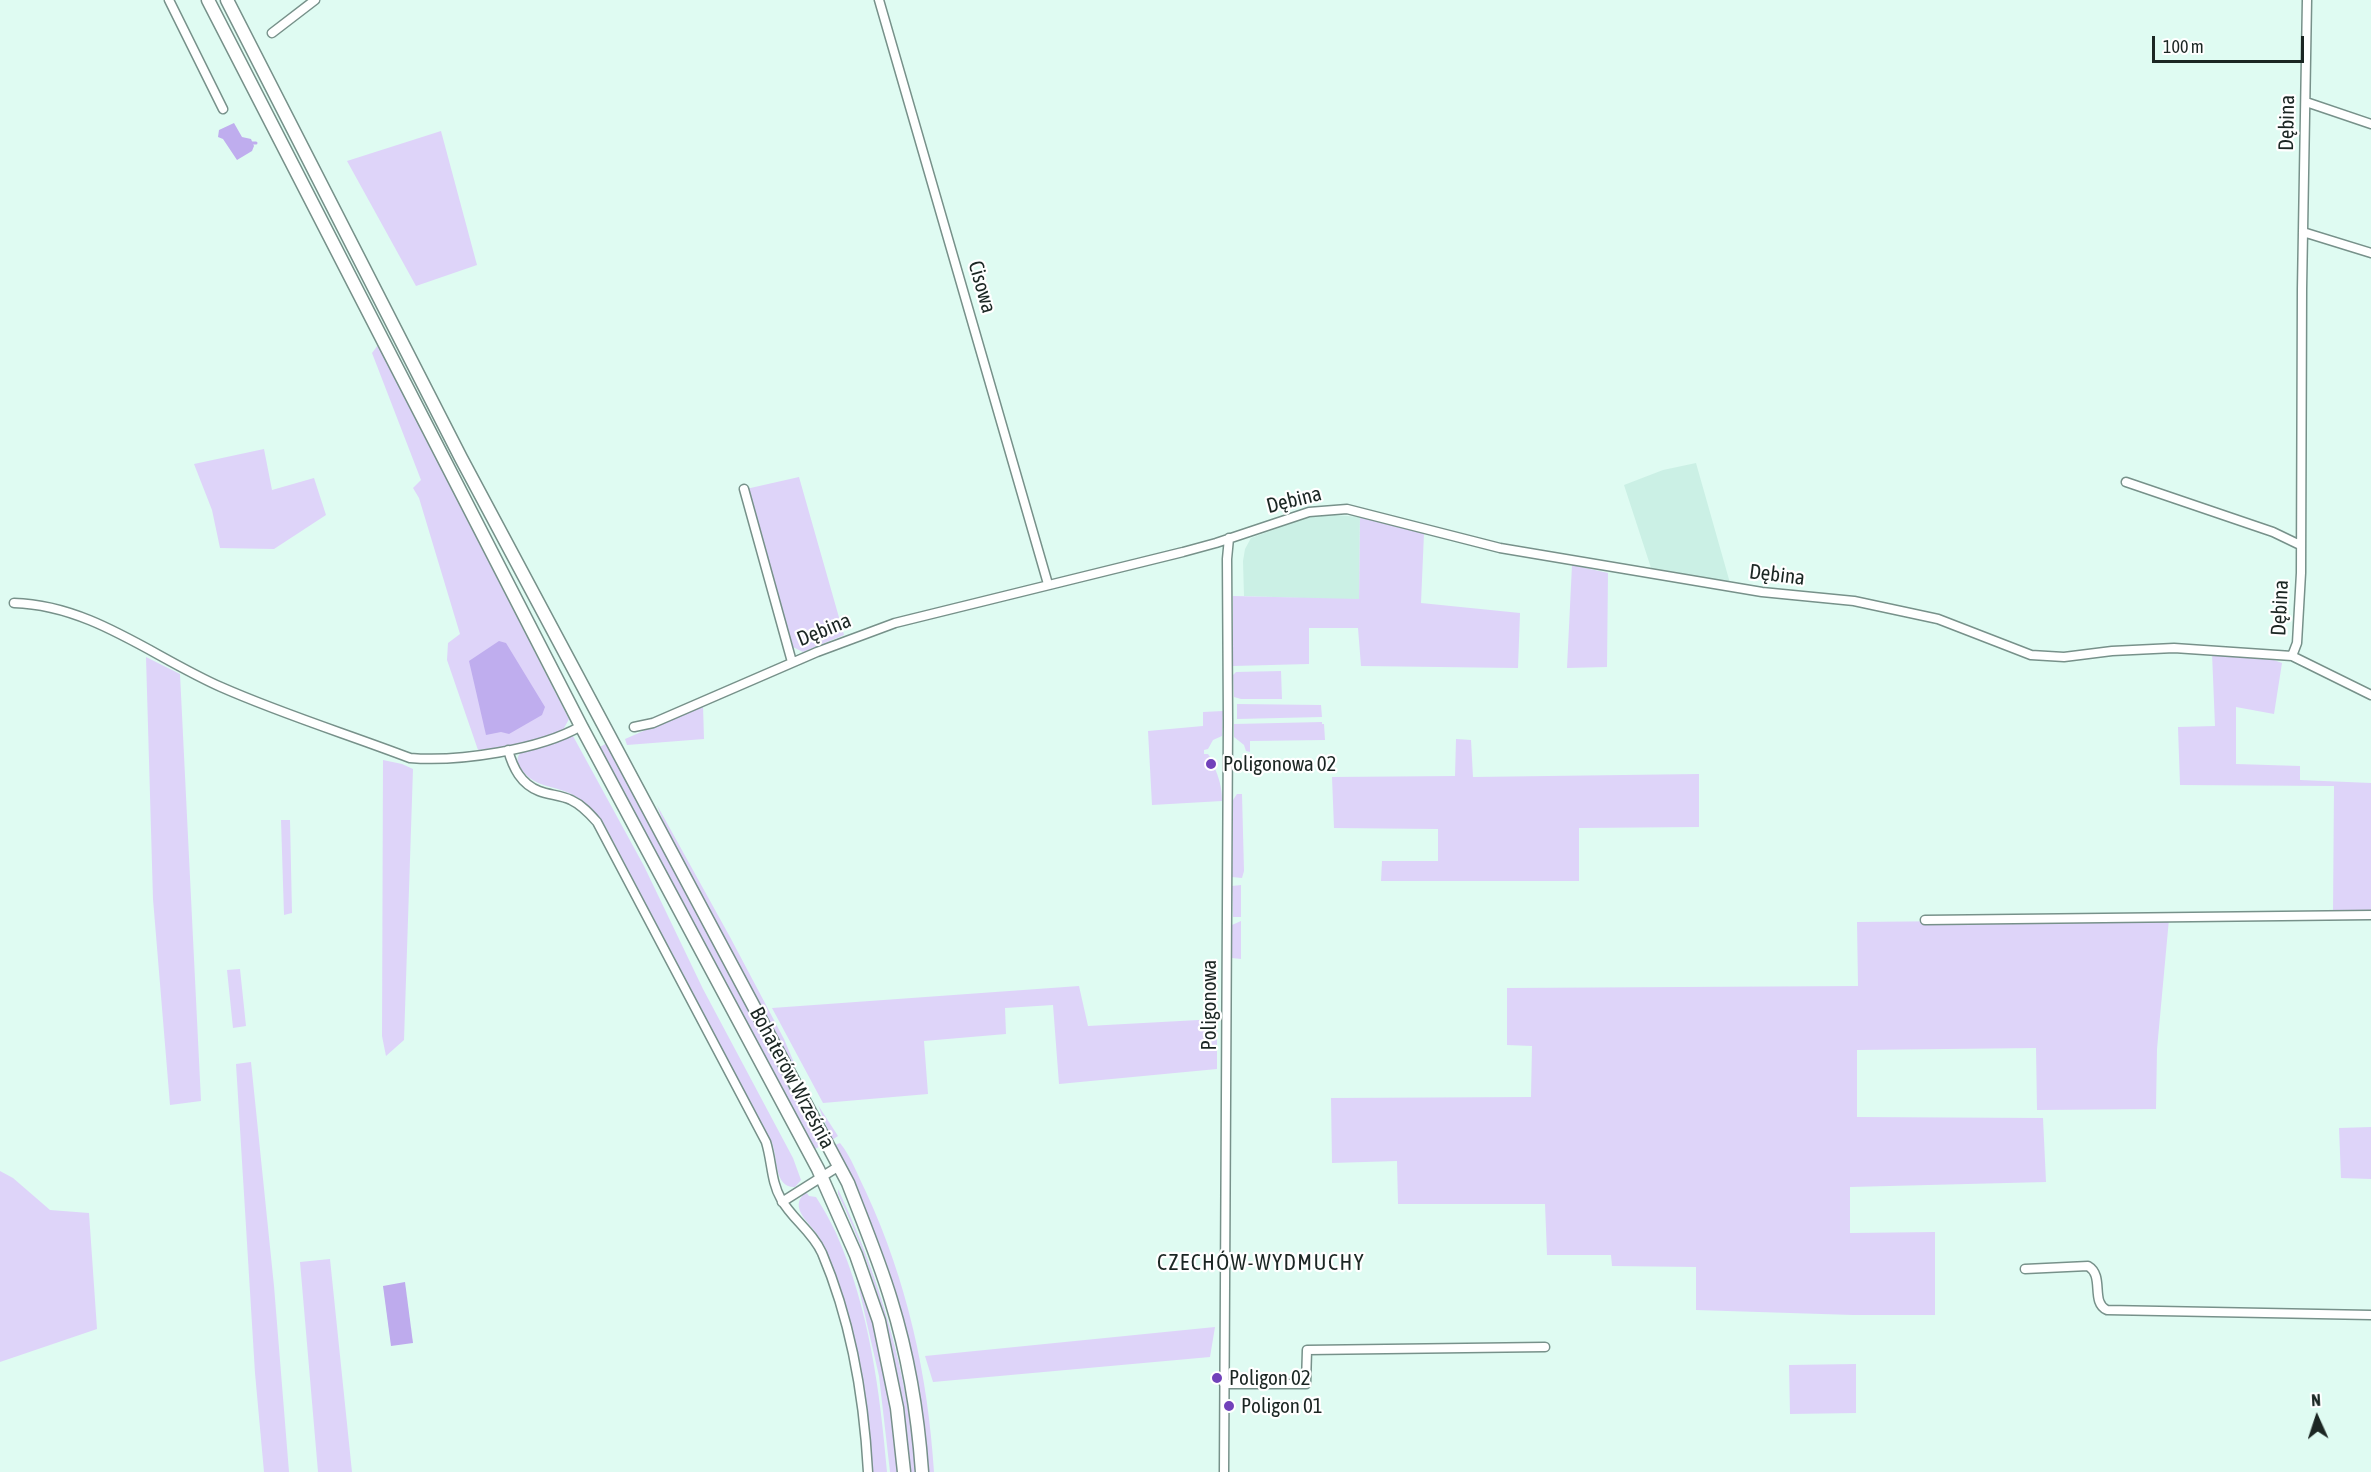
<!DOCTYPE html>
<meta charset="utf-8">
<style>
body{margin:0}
#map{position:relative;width:2371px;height:1472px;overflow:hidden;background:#dffbf2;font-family:"Asap Condensed",sans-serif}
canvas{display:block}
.north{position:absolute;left:2287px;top:1388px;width:60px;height:60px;-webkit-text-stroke:4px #fff;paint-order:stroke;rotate:357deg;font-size:16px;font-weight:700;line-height:24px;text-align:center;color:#1b2623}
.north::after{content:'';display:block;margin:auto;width:21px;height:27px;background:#1b2623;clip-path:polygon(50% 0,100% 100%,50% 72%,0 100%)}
.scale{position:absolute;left:2152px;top:36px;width:152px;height:27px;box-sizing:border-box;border:3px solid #1b2623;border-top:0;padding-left:8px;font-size:18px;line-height:21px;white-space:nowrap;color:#1b2623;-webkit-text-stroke:4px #fff;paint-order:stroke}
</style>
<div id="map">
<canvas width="2371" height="1472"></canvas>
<div class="north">N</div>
<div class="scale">100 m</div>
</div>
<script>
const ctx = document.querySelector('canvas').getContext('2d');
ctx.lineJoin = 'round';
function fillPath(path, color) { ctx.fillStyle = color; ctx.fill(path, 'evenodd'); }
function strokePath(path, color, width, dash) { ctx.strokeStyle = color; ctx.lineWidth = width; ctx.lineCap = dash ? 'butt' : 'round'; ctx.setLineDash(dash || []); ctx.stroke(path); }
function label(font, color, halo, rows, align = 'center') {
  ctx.font = font + ' "Asap Condensed",sans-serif'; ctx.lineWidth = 4.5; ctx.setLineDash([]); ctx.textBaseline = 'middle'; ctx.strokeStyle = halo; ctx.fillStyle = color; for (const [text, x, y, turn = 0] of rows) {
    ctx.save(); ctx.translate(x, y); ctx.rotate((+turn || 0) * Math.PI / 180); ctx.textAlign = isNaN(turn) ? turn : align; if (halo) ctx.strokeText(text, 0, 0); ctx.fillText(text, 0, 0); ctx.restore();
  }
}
fillPath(new Path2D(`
 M1696,463L1730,583L1653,574L1624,485L1663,470Z
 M1335,515L1360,517L1359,600L1244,596L1243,561L1245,549L1251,538L1311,516Z`), '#cbf0e5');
fillPath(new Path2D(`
 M441,131L477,265L416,286L347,161Z
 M378,345L569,719L563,730L523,744L478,750L447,660L448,643L460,634L419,498L413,488L421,480L372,353Z
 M264,449L272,490L314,478L326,515L274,549L220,548L212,510L194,464Z
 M799,477L844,635L803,652L793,647L780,610L746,489Z
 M1360,517L1424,533L1421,603L1520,613L1518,668L1361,666L1358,628H1309V664L1233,666V596L1359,599Z
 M1572,565L1608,573L1607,667L1567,668Z
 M2212,653L2268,658L2282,663L2274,714L2236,707V764L2300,766V780L2371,783V910L2368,913H2333L2334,786L2180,785L2178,727L2215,726Z
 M146,657L180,674L201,1101L170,1105L153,899Z
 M1281,671L1282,699H1241L1234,697L1233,675L1236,672Z
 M1237,704L1321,705L1322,717L1237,719Z
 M703,705L704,739L627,745L625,739Z
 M1223,711L1222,736L1213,740L1208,749L1204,750V754H1208L1210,757L1206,760L1210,768L1214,766C1219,778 1222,787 1222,801L1152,805L1148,731L1203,726V712Z
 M1322,722V724H1324L1325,740L1250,741V752L1246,751L1244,745L1234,737V724Z
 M573,736L644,866L703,989L793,1158L801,1180L795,1187C774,1188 778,1159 772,1143L604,824C595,812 586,802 573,795C555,785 532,788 520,767C516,761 517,756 522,751L542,747Z
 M1456,739L1471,740L1473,777L1699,774V827L1579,828V881H1381L1382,861H1438V829L1334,828L1332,777L1455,776Z
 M607,743L822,1145L815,1149L600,747Z
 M383,760L402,764L413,769L404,1040L386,1056L382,1036Z
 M1237,794H1242L1244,871L1242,878L1232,877L1233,800Z
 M657,805L730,937L784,1039L795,1065L787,1056L776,1035L665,827Z
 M281,820H290L292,913L284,915Z
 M1241,885V917H1233L1232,886Z
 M2169,919L2157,1049L2156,1109L2037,1110L2036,1048L1857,1050V1117L2043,1118L2046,1182L1850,1187V1233L1935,1232V1315H1853L1696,1310V1267L1612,1266L1611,1255H1547L1545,1204H1398L1397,1161L1332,1163L1331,1098L1531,1097L1532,1046L1507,1045V988L1858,986L1857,922Z
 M1241,921V959L1232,958V925Z
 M240,969L246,1026L233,1028L227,970Z
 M1079,986L1088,1026L1217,1019V1069L1059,1084L1053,1005L1005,1008L1006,1034L924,1041L928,1094L823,1103L772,1008Z
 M251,1062L274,1286L289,1472H264L255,1373L236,1064Z
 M818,1105L838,1136L832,1140Z
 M2371,1127V1179L2341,1178L2339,1128Z
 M840,1143C851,1156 858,1176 866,1192C907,1281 928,1375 934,1472H927C921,1351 890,1253 835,1145Z
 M0,1171L13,1178L50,1210L89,1213L97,1329L0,1362Z
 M838,1189C880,1278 908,1374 916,1472H909C900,1369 883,1288 838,1194Z
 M806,1192L809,1196L816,1197C823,1208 830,1220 836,1233C869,1307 880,1391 887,1472H873C868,1404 857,1335 833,1271C829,1259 825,1247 819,1237C810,1222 787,1208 806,1192Z
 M330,1259L352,1472H318L300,1262Z
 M856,1276C862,1283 865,1295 868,1305C886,1358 893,1416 897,1472H890L879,1376Z
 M1215,1327L1210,1357L933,1382L925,1356Z
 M1856,1364V1413L1790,1414L1789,1365Z`), '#ded4f9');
fillPath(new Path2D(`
 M405,1282L413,1343L391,1346L383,1286Z`), '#beabed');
fillPath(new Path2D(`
 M234,123L242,137L251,139L254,146L252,151L237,160L223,139L218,137L219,130Z
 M499,641L506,643L545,707L542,715L509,734L501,732L486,735L469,661Z`), '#bfadee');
strokePath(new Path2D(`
 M252,143H256`), '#bfadee', 3);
const minor = new Path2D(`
 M169,0L223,109
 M879,0L1048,584
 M272,33L315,0
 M2306,102L2371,124
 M2303,232L2371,253
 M2126,482L2273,532L2300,545
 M744,489L792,662
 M14,603C91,605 153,657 221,687C282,714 347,734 410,758C458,762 540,750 581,726
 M2292,656L2297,643L2301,573L2302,289L2307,0
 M634,727L653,723L817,652L895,623L1183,552L1216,543L1309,512L1347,509L1500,548L1762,592L1854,601L1938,619L2031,655L2064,657L2112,651L2174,648L2292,656L2371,695
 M508,750C513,768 521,784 539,791C549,795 561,795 571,800C582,805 590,814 597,822L766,1142C772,1161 771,1182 781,1199C792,1219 812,1231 822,1253C851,1321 864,1398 868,1472
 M1925,920L2371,915
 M782,1202L839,1166
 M2025,1269L2088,1266C2105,1276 2090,1302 2107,1310L2371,1315
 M1224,1384H1306L1307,1350L1545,1347
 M1224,1472L1228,722L1227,559L1229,538`);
const secondary = new Path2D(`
 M208,0L581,726L818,1169L856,1255L879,1321L897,1408L904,1472
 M227,0L461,458L848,1183C863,1222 879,1260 891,1300C908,1355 918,1415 922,1472`);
strokePath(minor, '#77918a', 11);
strokePath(secondary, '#77918a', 15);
strokePath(minor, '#fff', 8);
strokePath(secondary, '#fff', 12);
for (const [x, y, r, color] of [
 [1211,764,6,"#7142ba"],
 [1217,1378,6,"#7142ba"],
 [1229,1406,6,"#7142ba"]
]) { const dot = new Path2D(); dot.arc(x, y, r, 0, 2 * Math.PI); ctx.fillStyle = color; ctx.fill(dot); strokePath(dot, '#fff', 2); }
label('21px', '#1b2623', '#fff', [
 ["Dębina",2287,123,-89],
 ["Cisowa",982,287,74],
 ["Dębina",1294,500,-14],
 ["Dębina",1777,575,7],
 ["Dębina",2280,608,-87],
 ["Dębina",824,630,-22],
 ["Poligonowa",1209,1005,-90],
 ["Bohaterów Września",792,1078,62]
]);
label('21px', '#1b2623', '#fff', [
 ["Poligonowa 02",1223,764],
 ["Poligon 02",1229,1378],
 ["Poligon 01",1241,1406]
], 'left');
ctx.letterSpacing = '1.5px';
label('22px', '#1b2623', '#fff', [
 ["CZECHÓW-WYDMUCHY",1261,1263]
]);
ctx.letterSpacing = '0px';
</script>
